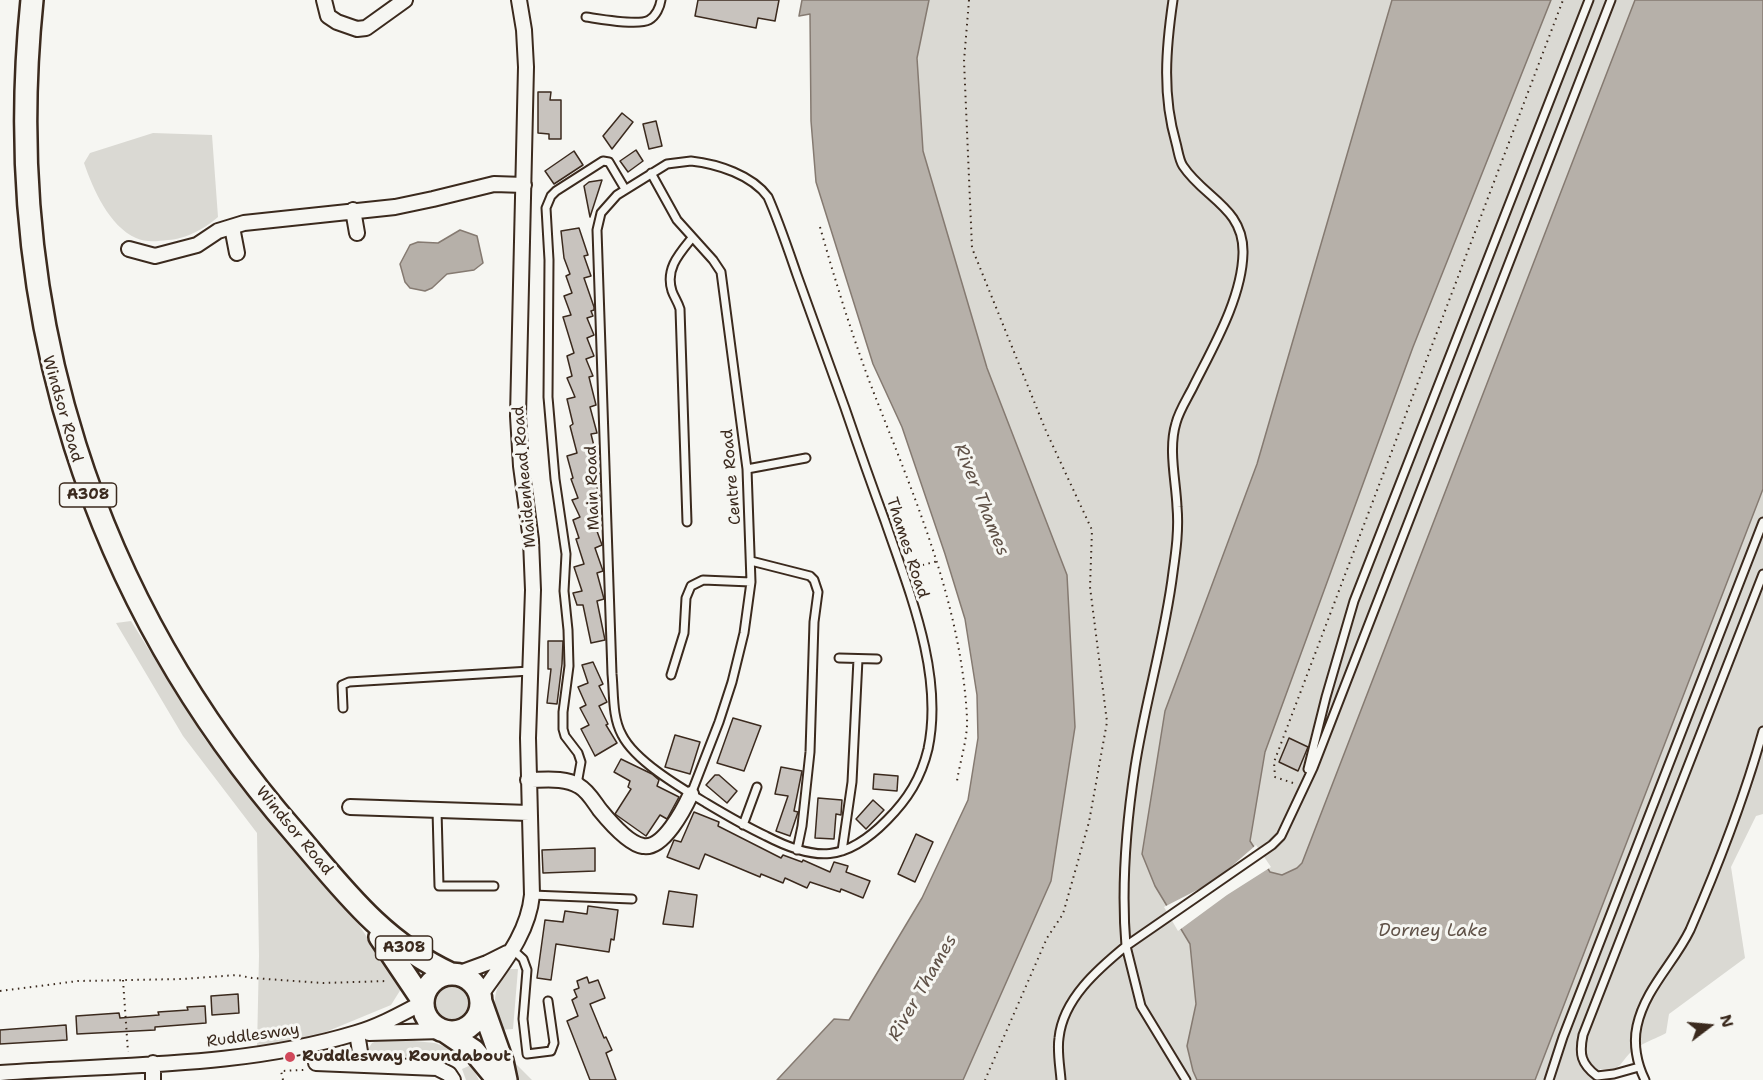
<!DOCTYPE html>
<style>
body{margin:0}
#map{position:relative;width:1763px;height:1080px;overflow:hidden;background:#f6f6f2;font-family:"Shantell Sans",sans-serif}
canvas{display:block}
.north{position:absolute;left:1679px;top:996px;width:60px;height:60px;-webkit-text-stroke:4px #f6f6f2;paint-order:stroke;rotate:74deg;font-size:16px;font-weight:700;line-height:24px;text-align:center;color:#3b2a1e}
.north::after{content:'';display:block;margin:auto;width:21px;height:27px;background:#3b2a1e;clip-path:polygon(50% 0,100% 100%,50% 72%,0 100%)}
</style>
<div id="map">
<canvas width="1763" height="1080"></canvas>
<div class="north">N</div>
</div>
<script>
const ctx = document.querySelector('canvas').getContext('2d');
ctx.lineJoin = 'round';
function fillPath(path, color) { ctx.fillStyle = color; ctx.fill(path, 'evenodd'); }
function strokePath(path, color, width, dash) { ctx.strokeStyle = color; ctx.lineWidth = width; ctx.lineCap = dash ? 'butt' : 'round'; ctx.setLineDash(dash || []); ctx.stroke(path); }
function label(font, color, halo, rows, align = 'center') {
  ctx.font = font + ' "Shantell Sans",sans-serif'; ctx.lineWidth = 6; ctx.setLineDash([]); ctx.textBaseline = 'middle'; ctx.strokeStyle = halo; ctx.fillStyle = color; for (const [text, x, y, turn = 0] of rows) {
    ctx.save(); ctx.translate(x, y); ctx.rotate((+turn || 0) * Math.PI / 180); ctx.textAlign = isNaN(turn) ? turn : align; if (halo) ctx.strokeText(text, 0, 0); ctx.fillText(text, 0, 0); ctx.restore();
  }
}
fillPath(new Path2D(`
 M929,0H1392L1257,464L1165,711L1142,854L1155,886L1190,944L1196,1004L1187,1046L1193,1071L1197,1080H963L1051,881L1075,727L1066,575L987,368L923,151L917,58Z
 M1551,0H1635L1302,863L1297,868L1282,875L1270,872L1250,841L1265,752L1413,347Z
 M153,133L212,135L218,217C206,228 186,239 168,240C158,241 146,243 136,238C109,226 93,189 84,163L90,153Z
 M1763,489V814L1756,816L1731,867L1745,958L1669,1014L1666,1033C1658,1038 1637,1045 1631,1052C1618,1065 1622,1071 1600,1069L1594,1080H1535Z
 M131,621L204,738L285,839L359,925L401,989L391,1005L299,1043L257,1048L259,956L257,833L183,736L116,623Z
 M509,969H518L513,1029L500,1030C493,1003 491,992 509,969Z
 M431 1004a21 21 0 1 1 42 0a21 21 0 1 1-42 0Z
 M384,1038L435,1043L464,1054L452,1062L423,1057L370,1056L368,1049L372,1043Z
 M508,1056L532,1080H515Z
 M471,1065L479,1080H466L462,1069Z`), '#dad9d3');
const water = new Path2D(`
 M802,0H929L917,58L923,151L987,368L1067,575L1075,727L1051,881L963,1080H777L834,1019L849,1020L922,898L968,800L978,738L977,695L965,619L945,554L902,427L873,364L816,182L811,121L810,14L799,16Z
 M1392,0H1551L1413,347L1265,752L1250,841L1270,872L1282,875L1297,868L1302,863L1635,0H1763V489L1535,1080H1197L1193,1071L1187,1046L1196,1004L1190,944L1155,886L1142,854L1165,711L1257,464Z
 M460,230L477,236L483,263L474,270L447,274L432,288L425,291L410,288L405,282L400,264L410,245L418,242L438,243Z`);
fillPath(water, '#b6b0a9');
strokePath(water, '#857a71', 1.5);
fillPath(new Path2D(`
 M1256,845L1271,867L1227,895L1178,931L1164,907L1201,888L1225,872Z`), '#f6f6f2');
const building = new Path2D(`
 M698,0H779L775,21L758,18L756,28L695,16Z
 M538,92H551L550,100H561V139H549V134L538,133Z
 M622,113L633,122L612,149L603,136Z
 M656,121L662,146L649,149L643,124Z
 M636,150L643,161L628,172L620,161Z
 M574,151L583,165L554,184L545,171Z
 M602,180L590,217L584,186L589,182Z
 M579,228L588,255L584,256L591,276L584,278L594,307V310L591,311L593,316L587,318L594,335L587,338L594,356L586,359L593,376L589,377L596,405L590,407L597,433L591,434L597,458L593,459L600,476L594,479L600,497L593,500L599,518L593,520L602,545L595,548L603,571L597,573L604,599L597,601L605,640L591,643L583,605H577L573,593L582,591L574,567L584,564L576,539L579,538L573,520L580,517L572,500L578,498L571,479L573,478L567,456L577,453L570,426L573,424L567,399L575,397L567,378L572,376L567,356L574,353L563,317L571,315L564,296L572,293L566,276L570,274L564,258L561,231Z
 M548,641H563L562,664L557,704L547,703L551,669H548Z
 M593,662L603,684L599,686L607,702L599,706L608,724L606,725L617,743L595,756L581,729L589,725L580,708L586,705L578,687L588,683L582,665Z
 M733,718L761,726L744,771L717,763Z
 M675,735L700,742L690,774L665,767Z
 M1289,738L1308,747L1298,771L1279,762Z
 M621,759L652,774L659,780L657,786L679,797L667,819L660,815L646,836L615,814L631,789L628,787L630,781L614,772Z
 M781,767L802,771L794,811L798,812L790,836L776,831L788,796L775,794Z
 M874,774L898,776L897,791L873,789Z
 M715,775H719L737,791L727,803L706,785Z
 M818,798L842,800L841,815L836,814L834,839L815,838Z
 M873,800L884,810L866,829L856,819Z
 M694,812L719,822L718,826L781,858L783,855L802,862L803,860L830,872L834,862L848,866L846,872L870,881L863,898L841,889L840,892L810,882L807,888L785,878L783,883L761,874L760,877L705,854L699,869L667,857L674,840L681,842Z
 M916,834L933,842L915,882L898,874Z
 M595,848V871L543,873L542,850Z
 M669,891L697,895L693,927L663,924Z
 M588,906L618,910L614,940L611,939L609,952L556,944L551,980L537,978L545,920L563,922L565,911L587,914Z
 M587,977L589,983L598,980L605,998L590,1004L604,1038L606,1037L612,1050L606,1053L616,1080H590L567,1021L578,1016L572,1000L577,997L574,990L579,988L577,981Z
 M238,994L239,1013L212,1015L211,996Z
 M205,1006L206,1023L155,1027V1030L77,1034L76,1016L119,1013L120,1018L159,1015L158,1012L188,1010L187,1007Z
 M66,1025L67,1040L0,1044V1030Z`);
fillPath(building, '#c8c3be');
strokePath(building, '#3b2a1e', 1.5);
const service = new Path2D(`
 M586,17C600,19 638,26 649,20C656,16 660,7 661,0
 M691,161C718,164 752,175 768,197C779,222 788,249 797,275C813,320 829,364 845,408C858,446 871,483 885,521C909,591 944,674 928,749C921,778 908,799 887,820C846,862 816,862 766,836C745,826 726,815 706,803C681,788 635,761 622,735C612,717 614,693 612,674L597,230L601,213L617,195L667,164Z
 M651,173L677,220L713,260L721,272L747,469L751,582L744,633L732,682L719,722L691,794
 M747,469L806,458
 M687,522L680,309C678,302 674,297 672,291C665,269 679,254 692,238
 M751,561L810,576L814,580L818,592L814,622L810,752L802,826L797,850
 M839,658L877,659
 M671,675L684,633L686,598L691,586L703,580L751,582
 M343,708L342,685L349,682L530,671
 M1308,769L1326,697L1354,601L1589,0
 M577,784L581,762L578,753L565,736L563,729V712L569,666L568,630L564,591L566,554L555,479L548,397L549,260L546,208L551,196L556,191L603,161L609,162L625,189
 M437,810L439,886H494
 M743,825L757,787
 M842,851L852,782L858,659
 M532,895L632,899
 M512,949L523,959L527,970L523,1019L527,1054L551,1051L554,1043L548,1001
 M1639,1067L1614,1074L1597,1076C1581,1064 1579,1054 1583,1035L1763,574
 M1061,1080C1060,1067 1057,1051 1059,1038C1063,999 1098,969 1126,946C1121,887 1126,826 1135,767C1145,702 1165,638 1173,572C1176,551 1179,529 1177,507C1176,481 1168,449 1176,423C1179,411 1187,399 1193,387C1213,347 1242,298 1243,253C1244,208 1204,198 1183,166C1179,160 1178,150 1176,143C1162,95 1166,48 1173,0
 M1186,1080L1141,1006L1126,946L1272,845L1281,836L1313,768L1611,0
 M1549,1080L1563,1037L1763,522
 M1645,1080C1637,1064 1633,1044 1637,1026C1645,989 1674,963 1690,930C1718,866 1744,799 1763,731`);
const minor = new Path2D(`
 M324,0L328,16L337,22L357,29L366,28L405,0
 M353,210L357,233
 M232,227L237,253
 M129,249L155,256L197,245L218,231L244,223L395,207L433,199L494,184L524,185
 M528,780C544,780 565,777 579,786C588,791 594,802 600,810C609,821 629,844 643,846C663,850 684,809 691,794
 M350,807L529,813
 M457,974L487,963L507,953
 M480,996C502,964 528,935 532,895L528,738L533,590L531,540L521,466L518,416L526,67L524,30L519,0
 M357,1033L362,1064
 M369,1033L442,1031
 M153,1063V1080
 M316,1063L437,1068L449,1074L453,1080
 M0,1073C119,1064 241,1068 356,1033C380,1026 401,1014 422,1003`);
const primary = new Path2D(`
 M32,0C0,311 91,599 295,833C343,889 382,942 451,974
 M380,937L423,1001
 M423 1003a29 29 0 1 1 58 0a29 29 0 1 1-58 0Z
 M481,1002L502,1061L506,1080
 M446,1032L474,1051L498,1080`);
strokePath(service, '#3b2a1e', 11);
strokePath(minor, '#3b2a1e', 18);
strokePath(primary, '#3b2a1e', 26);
strokePath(new Path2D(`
 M969,0L964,61L972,248L1046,431L1092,530L1090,587L1107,722L1089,822L1063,914L1047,938L985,1080
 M820,227C835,280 851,332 870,383C912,492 961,600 967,718C968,738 960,761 957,781
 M911,568L938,561
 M1293,783L1275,777L1274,762L1563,0
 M123,980L128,1052
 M0,991L78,981L182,979L237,975L252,978L323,983L387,981
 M283,1080L281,1071L304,1070`), '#3b2a1e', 2, [1.5, 4.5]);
strokePath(service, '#f6f6f2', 7);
strokePath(minor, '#f6f6f2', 14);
strokePath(primary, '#f6f6f2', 21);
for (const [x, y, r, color] of [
 [290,1057,6,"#d1495b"]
]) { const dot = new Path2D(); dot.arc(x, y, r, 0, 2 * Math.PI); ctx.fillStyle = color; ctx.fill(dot); strokePath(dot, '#f6f6f2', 2); }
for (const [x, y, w] of [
 [88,495,57],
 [404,948,57]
]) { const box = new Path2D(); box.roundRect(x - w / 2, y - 12, w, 24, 4.5); ctx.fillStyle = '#f6f6f2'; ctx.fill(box); strokePath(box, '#3b2a1e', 1.5); }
label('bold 15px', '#3b2a1e', null, [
 ["A308",88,495],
 ["A308",404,948]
]);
label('16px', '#3b2a1e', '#f6f6f2', [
 ["Windsor Road",62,409,74],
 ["Maidenhead Road",525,477,-95],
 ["Centre Road",732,477,-95],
 ["Main Road",593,488,-92],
 ["Thames Road",907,548,72],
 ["Windsor Road",294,831,50],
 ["Ruddlesway",253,1036,-8]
]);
label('bold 16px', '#3b2a1e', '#f6f6f2', [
 ["Ruddlesway Roundabout",302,1057]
], 'left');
label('italic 18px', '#605248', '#f6f6f2', [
 ["River Thames",981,500,68],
 ["Dorney Lake",1433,931],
 ["River Thames",923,988,-60]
]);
</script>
